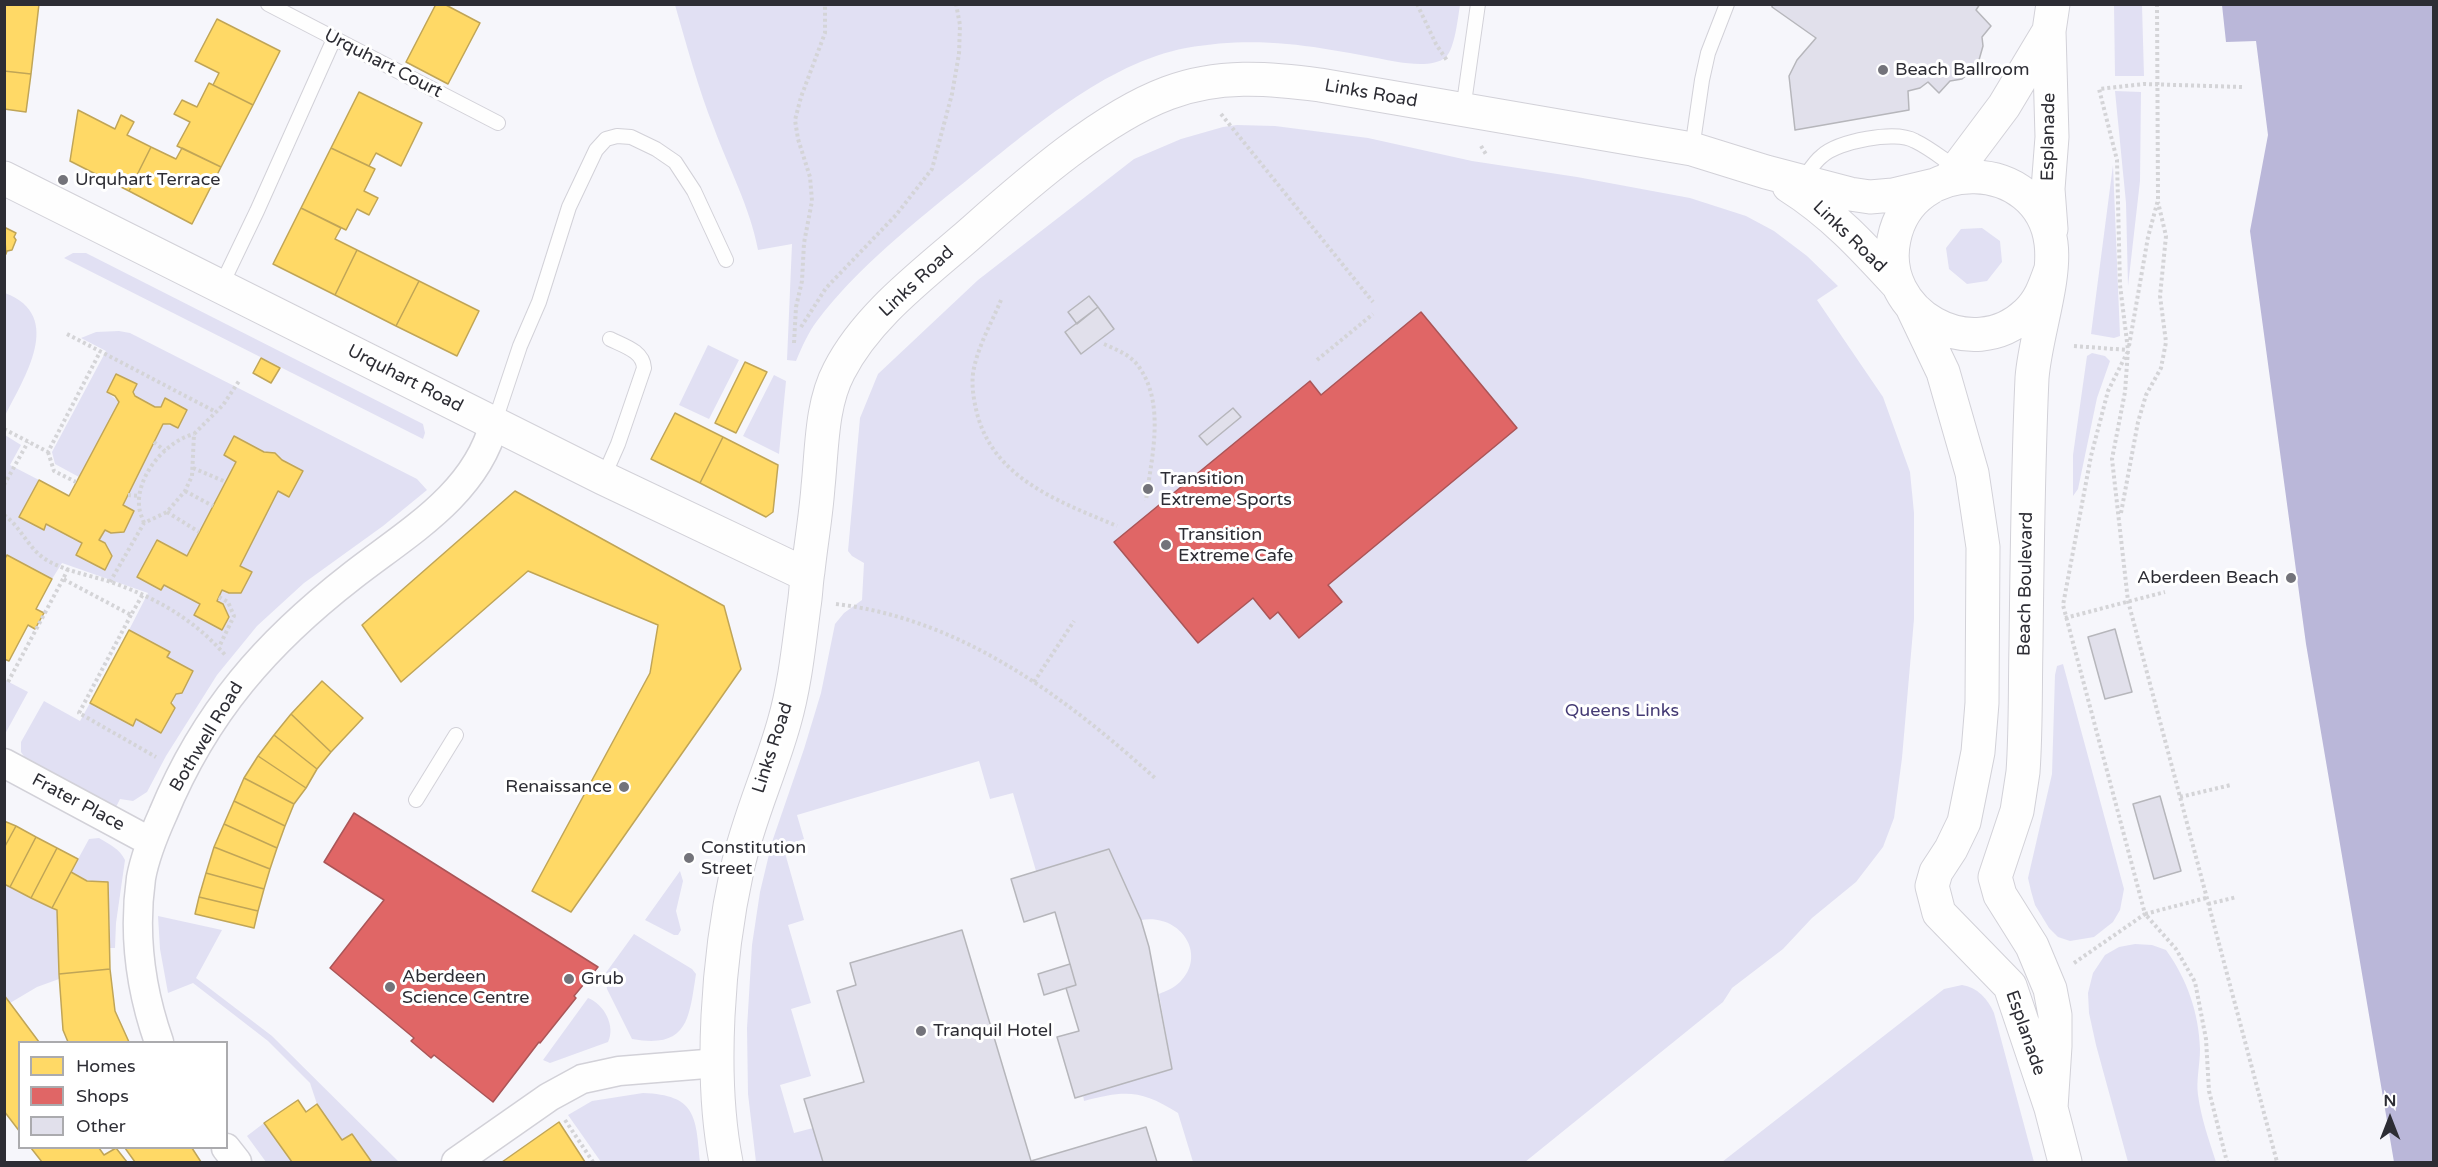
<!DOCTYPE html>
<style>
body{margin:0}
#map{position:relative;width:2438px;height:1167px;overflow:hidden;background:#f6f6fb;font-family:"Varela Round",sans-serif}
canvas{display:block}
.frame{position:absolute;inset:0;border:6px solid #2d2d34;pointer-events:none}
.legend{position:absolute;left:18px;top:1041px;width:210px;height:108px;box-sizing:border-box;background:#fff;border:2px solid #ababae;margin:0;padding:8px 10px;list-style:none;font-size:18px;color:#2d2d34}
.legend li{display:flex;align-items:center;gap:12px;height:30px}
.legend b{width:30px;border:2px solid #ababae}
.north{position:absolute;left:2360px;top:1089px;width:60px;height:60px;-webkit-text-stroke:4px #fff;paint-order:stroke;rotate:0deg;font-size:16px;font-weight:700;line-height:24px;text-align:center;color:#2d2d34}
.north::after{content:'';display:block;margin:auto;width:21px;height:27px;background:#2d2d34;clip-path:polygon(50% 0,100% 100%,50% 72%,0 100%)}
</style>
<div id="map">
<canvas width="2438" height="1167"></canvas>
<div class="frame"></div>
<ul class="legend">
<li><b style="height:16px;background:#ffd966"></b>Homes</li>
<li><b style="height:16px;background:#e06666"></b>Shops</li>
<li><b style="height:16px;background:#e1e0eb"></b>Other</li>
</ul>
<div class="north">N</div>
</div>
<script>
const ctx = document.querySelector('canvas').getContext('2d');
ctx.lineJoin = 'round';
function fillPath(path, color) { ctx.fillStyle = color; ctx.fill(path, 'evenodd'); }
function strokePath(path, color, width, dash) { ctx.strokeStyle = color; ctx.lineWidth = width; ctx.lineCap = dash ? 'butt' : 'round'; ctx.setLineDash(dash || []); ctx.stroke(path); }
function label(font, color, halo, rows, align = 'center') {
  ctx.font = font + ' "Varela Round",sans-serif'; ctx.lineWidth = 6; ctx.setLineDash([]); ctx.textBaseline = 'middle'; ctx.strokeStyle = halo; ctx.fillStyle = color; for (const [text, x, y, turn = 0] of rows) {
    ctx.save(); ctx.translate(x, y); ctx.rotate((+turn || 0) * Math.PI / 180); ctx.textAlign = isNaN(turn) ? turn : align; if (halo) ctx.strokeText(text, 0, 0); ctx.fillText(text, 0, 0); ctx.restore();
  }
}
fillPath(new Path2D(`
 M675,5V4L1460,5C1458,17 1455,48 1446,57C1435,67 1411,64 1398,62C1322,48 1265,34 1186,48C1106,63 1029,131 966,181C917,220 855,270 817,321C808,333 802,347 796,361L787,360L792,244L758,250C750,207 729,169 714,128C698,88 687,46 675,5Z
 M2114,5H2142L2144,76H2115Z
 M2115,91L2141,92L2140,181L2128,286L2126,203Z
 M1237,125L1275,126L1368,138L1472,161L1577,177L1690,198L1746,216L1774,231L1807,256L1838,286L1817,300L1883,397L1910,472L1914,513V619L1902,758L1894,818L1883,847L1856,882L1812,918L1783,949L1732,988L1723,1002L1525,1162H1193L1178,1113C1141,1090 1126,1090 1084,1101L1083,1095L1172,1069L1159,994C1166,991 1174,988 1180,982C1208,954 1180,913 1141,920L1109,849L1036,871L1013,793L990,799L979,761L797,815L804,839L783,846L804,920L788,925L811,1003L791,1009L811,1076L780,1085L794,1133L813,1128L823,1162H756L748,1094L747,1028L752,945L760,892L772,842L804,749L821,693L835,624L844,613L862,600L864,563L852,556L848,551L860,418L878,374L978,280L1134,159L1181,139L1223,127Z
 M2113,165L2120,336L2114,338L2091,334Z
 M1982,228L2000,241L2002,262L1987,281L1967,284L1949,269L1946,248L1961,229Z
 M73,253H86L423,424L425,433L423,439L64,258Z
 M5,293C66,316 23,379 5,416Z
 M119,331L130,333L417,479L427,490L383,526L304,583L257,626L217,675L166,756L147,792L133,801L120,799L115,809L27,761L21,752V742L44,701L80,721L90,703L133,726L136,719L161,733L176,694L182,693L193,671L167,657L170,652L129,630L148,593L62,563L52,579L7,555L5,560V435L21,445L10,465L39,480L20,517L44,529L46,524L82,543L76,555L105,570L112,556L105,543L99,540L105,530L124,532L134,511L123,505L163,424L178,427L187,410L166,399L161,407H155L135,396L107,392L119,402L79,477L55,464L52,452L106,351L81,338L96,332ZM234,436L264,452L275,453L282,460L302,471L289,497L278,491L240,566L252,572L241,592L229,593L222,590L217,601L223,604L229,616L222,630L194,615L200,604L164,585L161,590L137,577L157,540L187,556L236,462L224,455Z
 M708,345L739,360L709,419L679,405Z
 M2092,353L2105,356L2110,361L2097,398L2078,489L2073,496V455L2087,356Z
 M774,375L786,381L779,454L743,436Z
 M2063,664L2124,889L2120,910L2113,922L2094,937L2070,941L2058,937L2049,928L2035,905L2031,891L2028,878L2052,774L2055,675L2057,666Z
 M5,680L28,692L5,734Z
 M99,838C109,844 120,849 125,860L116,923L115,948H110L108,882L87,881L71,872L89,839Z
 M680,871L683,881L676,911L681,930L678,935H674L645,920Z
 M4,884L57,910L59,979L37,987L10,1003L4,995Z
 M158,916L222,930L196,978L272,1036L399,1162H368L371,1160L352,1134L342,1140L317,1104L310,1083L268,1041L193,983L168,993L160,949Z
 M634,934L692,969L696,974C689,1019 688,1049 632,1039L607,989L605,974Z
 M2135,944L2152,945L2166,950C2187,979 2199,1013 2200,1049C2200,1065 2196,1080 2198,1095C2201,1118 2209,1140 2216,1162H2128L2096,1045L2089,1013L2088,993L2093,973L2105,955L2119,947Z
 M1962,985C1977,987 1988,999 1994,1013L2034,1162H1722L1944,989Z
 M588,998C604,1004 616,1026 608,1042L550,1063L543,1060Z
 M643,1093C696,1095 696,1116 700,1162H601L568,1115L592,1101Z
 M264,1123L292,1162H266L247,1136Z`), '#e1e0f3');
fillPath(new Path2D(`
 M2222,5H2433V1162H2394L2306,644L2250,231L2268,135L2256,41L2226,42Z`), '#bab7d9');
const homes = new Path2D(`
 M4,4H39L31,74L4,71Z
 M436,4H444L480,23L448,84L406,62Z
 M217,19L280,51L253,105L213,85L219,73L195,61Z
 M4,71L31,74L26,112L4,109Z
 M209,83L253,105L221,167L177,146L190,122L174,114L182,100L197,107Z
 M359,92L422,123L401,166L376,153L369,166L331,148Z
 M78,110L115,129L121,115L134,122L127,135L151,147L129,191L70,161Z
 M151,147L176,159L182,148L221,167L192,224L129,191Z
 M331,148L375,169L364,191L378,198L369,215L357,209L346,230L301,208Z
 M301,208L341,228L335,239L357,250L335,295L273,264Z
 M4,227L16,233L14,237L16,240L12,250L7,251L6,254Z
 M357,250L419,281L396,326L335,295Z
 M419,281L479,311L457,356L396,326Z
 M261,358L280,368L271,383L253,373Z
 M745,362L767,372L736,433L715,423Z
 M116,374L137,384L133,392L135,396L155,407H161L165,398L187,410L178,428L170,424H163L123,505L134,511L124,532L111,533L105,530L99,540L105,543L112,556L105,570L76,555L82,543L46,524L44,530L19,517L39,480L69,496L119,402L115,396L107,392Z
 M675,413L723,437L700,483L651,459Z
 M234,436L264,452L275,453L282,460L303,471L289,497L278,491L240,566L252,572L241,593H229L222,590L217,601L223,604L229,617L222,630L194,615L200,604L164,585L161,590L137,577L157,540L187,556L236,462L224,455Z
 M723,437L778,465L773,512L766,517L700,483Z
 M515,491L724,606L741,669L571,912L532,891L650,673L658,625L528,571L401,682L362,625Z
 M7,555L52,579L36,609L44,613L35,629L28,625L9,661L4,659V560Z
 M129,630L170,652L167,657L193,671L182,693L176,694L171,703L175,708L161,733L136,719L133,726L90,703Z
 M322,681L363,718L331,752L291,714Z
 M291,714L331,752L317,769L274,735Z
 M274,735L317,769L306,788L258,756Z
 M258,756L306,788L294,804L244,778Z
 M244,778L294,804L285,826L234,801Z
 M234,801L285,826L277,848L224,824Z
 M4,821L16,826L4,848Z
 M224,824L277,848L270,869L214,847Z
 M16,826L36,837L10,887L4,884V848Z
 M36,837L57,848L31,898L10,887Z
 M214,847L270,869L264,889L206,873Z
 M57,848L78,859L52,908L31,898Z
 M71,872L87,881L108,882L110,969L59,974L57,910L52,908Z
 M206,873L264,889L258,911L199,897Z
 M199,897L258,911L254,928L195,914Z
 M110,969L115,1011L129,1042H68L63,1030L59,974Z
 M4,995L39,1042H20V1132L4,1111Z
 M298,1100L306,1112L317,1104L342,1140L352,1134L371,1161L368,1162H292L264,1123Z
 M559,1122L585,1162H502Z
 M31,1148H99L104,1155L116,1148L127,1162H42Z
 M125,1148H192L201,1162H135Z`);
fillPath(homes, '#ffd966');
strokePath(homes, '#c0a557', 1.5);
const shops = new Path2D(`
 M1421,312L1517,428L1328,585L1342,602L1299,638L1278,612L1270,619L1253,598L1198,643L1114,542L1310,381L1321,395Z
 M354,813L598,967L574,996L576,998L540,1043L539,1042L493,1102L434,1055L431,1058L411,1041L414,1038L330,968L384,900L324,862Z`);
fillPath(shops, '#e06666');
strokePath(shops, '#aa5557', 1.5);
const building = new Path2D(`
 M1772,4H1980L1976,10L1991,26L1982,37L1983,46L1977,67L1962,79L1950,81L1939,93L1928,82L1920,88L1908,91L1909,110L1795,130L1789,76L1797,60L1816,38L1772,7Z
 M1089,296L1098,307L1077,324L1068,312Z
 M1098,307L1114,329L1081,354L1065,332Z
 M1233,408L1241,417L1207,445L1199,436Z
 M2115,629L2132,692L2105,699L2088,637Z
 M2160,796L2181,871L2154,879L2133,804Z
 M1109,849L1141,920L1149,947L1172,1069L1075,1098L1057,1037L1079,1031L1066,988L1076,985L1055,912L1024,922L1011,879Z
 M962,930L1031,1161L1146,1127L1157,1162H823L804,1099L864,1082L837,991L856,985L850,963Z
 M1070,964L1076,985L1044,995L1038,974Z`);
fillPath(building, '#e1e0eb');
strokePath(building, '#b6b6bb', 1.5);
const service = new Path2D(`
 M268,4L498,123
 M1463,110L1478,4
 M1692,149L1702,80L1708,53L1727,4
 M1802,181C1808,173 1814,162 1822,156C1839,141 1895,130 1915,141C1930,148 1944,160 1958,169
 M221,286L257,211L334,39
 M494,424L520,346L539,302L569,207L596,150L606,139L617,136L631,137L656,149L675,162L694,191L726,260
 M603,478L618,444L644,368C643,351 624,346 610,339
 M416,800L456,735`);
const minor = new Path2D(`
 M4,763L151,842
 M159,1042C140,988 133,935 141,878C145,856 154,834 163,814C205,712 267,642 352,576C407,533 475,495 494,424
 M226,1148L237,1162
 M456,1162L549,1097L582,1079L619,1071L718,1063`);
const tertiary = new Path2D(`
 M4,178L603,478L807,575
 M1950,178L2004,106L2049,31
 M1789,186C1832,213 1864,248 1898,285
 M2051,229L2048,189L2052,137L2049,31L2053,4
 M2051,269C2045,286 2040,301 2027,313C1972,366 1878,313 1894,239C1911,154 2040,157 2051,243C2056,281 2035,337 2032,378C2028,467 2027,556 2026,645C2025,687 2026,730 2023,772L2017,811L1995,877L2000,895L2032,946L2050,989L2055,1015V1046L2051,1108
 M1913,309L1943,372L1972,473L1983,547L1982,703L1978,752L1964,822L1951,849L1936,872L1932,886L1939,913L2010,986L2051,1108L2065,1162
 M726,1162C709,1075 718,957 737,870C748,819 770,773 784,723C795,685 799,644 804,606C806,594 806,582 808,571C811,543 816,515 818,487C822,450 821,405 839,371C866,318 919,278 964,239C1020,190 1098,119 1168,93C1218,74 1268,78 1320,85L1692,149L1766,172L1850,194L1870,197L1893,195L1935,185`);
strokePath(service, '#d2d1d8', 16);
strokePath(minor, '#d2d1d8', 31);
strokePath(tertiary, '#d2d1d8', 35);
strokePath(new Path2D(`
 M1417,4L1436,44L1448,62
 M2242,87L2144,84L2099,89L2117,160L2120,285L2128,350L2125,392L2112,459L2128,601L2277,1162
 M1221,114L1373,302
 M1481,146L1487,156
 M1001,300C992,322 979,344 974,368C971,381 973,396 976,409C991,478 1058,501 1117,526
 M801,327L826,288L896,215L932,169L952,94L959,54L960,25L956,4
 M67,334L216,412
 M794,343L796,307L802,281L804,243L812,201L810,177L798,139L795,120L801,97L825,33V4
 M1104,344C1117,350 1131,355 1139,367C1166,405 1151,459 1146,501
 M2074,346L2128,350
 M2129,346L2148,237L2158,200L2157,4
 M1317,360L1373,314
 M4,429L48,452L100,352
 M154,442L165,451
 M48,452L54,471L76,482
 M193,468L226,482
 M4,485L28,442
 M185,491L213,506
 M128,495L140,496
 M167,512L199,532
 M2121,513L2138,422L2146,395L2161,368L2166,342L2160,296L2166,236L2158,202
 M4,515C21,527 28,548 45,559C64,571 89,575 111,582C156,598 194,619 226,656
 M144,523C142,517 139,511 139,505C137,475 166,441 194,434
 M68,569L63,579L131,615L143,594
 M110,582L144,523L167,512L185,491L192,476L194,434L223,405L239,381
 M219,597L228,602L234,616L219,647
 M836,604C962,619 1065,697 1156,779
 M131,615L79,713L156,757
 M2065,618L2165,592
 M8,682L63,579
 M1034,682L1074,621
 M2180,797L2231,785
 M2206,898L2145,914L2176,949L2195,982L2206,1039L2209,1091L2227,1162
 M2208,904L2237,897
 M2074,963L2145,914L2063,605L2091,456L2108,391L2127,353
 M565,1120L593,1162`), '#d4d4d7', 4, [3, 3]);
strokePath(service, '#fefefe', 14);
strokePath(minor, '#fefefe', 28);
strokePath(tertiary, '#fefefe', 33);
for (const [x, y, r, color] of [
 [1883,70,6,"#73737a"],
 [63,180,6,"#73737a"],
 [1148,489,6,"#73737a"],
 [1166,545,6,"#73737a"],
 [2291,578,6,"#73737a"],
 [624,787,6,"#73737a"],
 [689,858,6,"#73737a"],
 [569,979,6,"#73737a"],
 [390,987,6,"#73737a"],
 [921,1031,6,"#73737a"]
]) { const dot = new Path2D(); dot.arc(x, y, r, 0, 2 * Math.PI); ctx.fillStyle = color; ctx.fill(dot); strokePath(dot, '#fff', 2); }
label('18px', '#2d2d34', '#fff', [
 ["Urquhart Court",383,64,27],
 ["Links Road",1371,94,10],
 ["Esplanade",2049,137,-89],
 ["Links Road",1849,237,44],
 ["Links Road",917,282,-43],
 ["Urquhart Road",405,379,27],
 ["Beach Boulevard",2026,584,-89],
 ["Bothwell Road",207,737,-59],
 ["Links Road",773,748,-72],
 ["Frater Place",78,803,28],
 ["Esplanade",2025,1033,71]
]);
label('18px', '#2d2d34', '#fff', [
 ["Beach Ballroom",1895,70],
 ["Urquhart Terrace",75,180],
 ["Transition",1160,479],
 ["Extreme Sports",1160,500],
 ["Transition",1178,535],
 ["Extreme Cafe",1178,556],
 ["Aberdeen Beach",2279,578,"right"],
 ["Renaissance",612,787,"right"],
 ["Constitution",701,848],
 ["Street",701,869],
 ["Aberdeen",402,977],
 ["Science Centre",402,998],
 ["Grub",581,979],
 ["Tranquil Hotel",933,1031]
], 'left');
label('18px', '#443a74', '#fff', [
 ["Queens Links",1622,711]
]);
</script>
